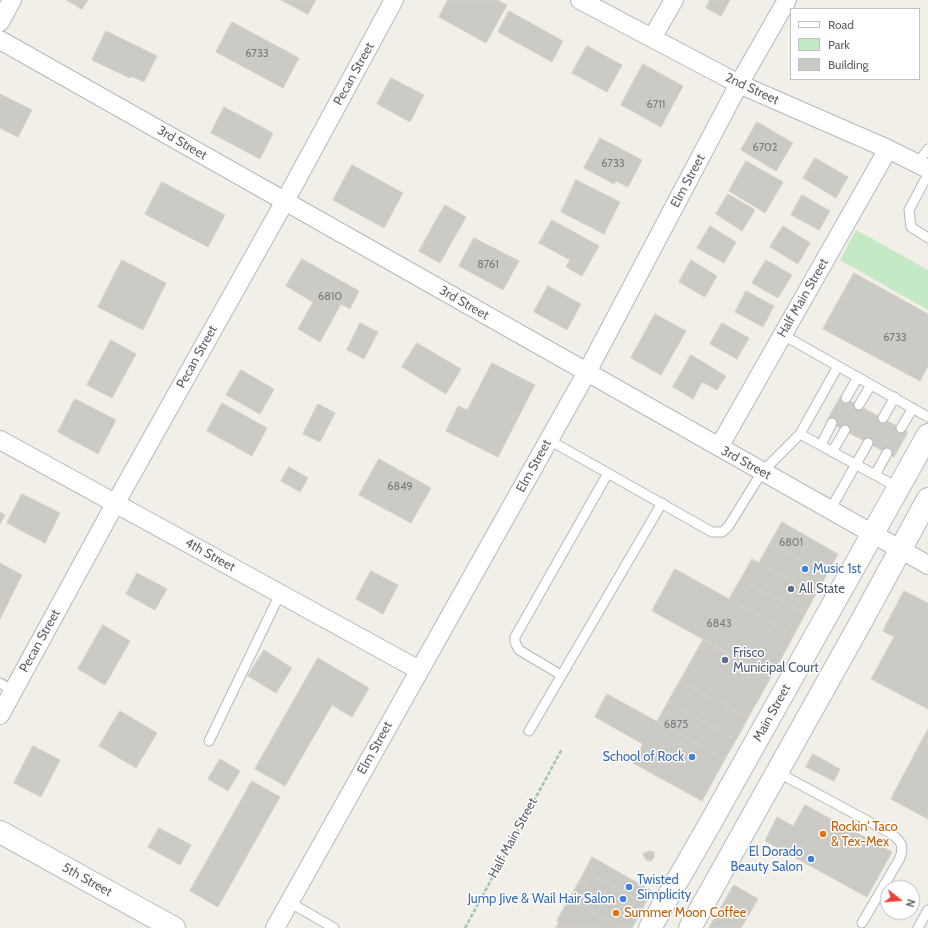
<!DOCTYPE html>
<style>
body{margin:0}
#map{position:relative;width:928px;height:928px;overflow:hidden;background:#f1efe8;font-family:Cabin,sans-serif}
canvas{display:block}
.legend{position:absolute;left:790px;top:8px;width:130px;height:72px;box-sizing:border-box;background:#fff;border:1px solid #bfc1c3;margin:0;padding:5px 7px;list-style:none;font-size:12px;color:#5f6368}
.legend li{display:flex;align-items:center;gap:8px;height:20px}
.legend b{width:20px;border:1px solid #bfc1c3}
.north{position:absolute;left:880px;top:880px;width:40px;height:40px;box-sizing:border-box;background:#fff;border:1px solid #bfc1c3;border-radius:50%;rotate:107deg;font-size:11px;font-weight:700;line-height:16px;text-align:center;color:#5f6368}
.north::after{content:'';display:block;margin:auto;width:14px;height:18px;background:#ea4335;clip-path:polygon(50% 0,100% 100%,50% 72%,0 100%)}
</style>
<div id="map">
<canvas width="928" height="928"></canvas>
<ul class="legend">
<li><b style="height:5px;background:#fff"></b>Road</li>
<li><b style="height:11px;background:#c5e8c5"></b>Park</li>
<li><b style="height:11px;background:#cccac5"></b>Building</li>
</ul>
<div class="north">N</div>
</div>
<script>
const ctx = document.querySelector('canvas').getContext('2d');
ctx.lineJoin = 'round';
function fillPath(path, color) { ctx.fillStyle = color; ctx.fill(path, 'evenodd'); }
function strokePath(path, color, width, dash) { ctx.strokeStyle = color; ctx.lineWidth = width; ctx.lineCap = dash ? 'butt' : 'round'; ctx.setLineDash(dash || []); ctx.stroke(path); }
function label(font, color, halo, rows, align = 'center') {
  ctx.font = font + ' Cabin,sans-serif'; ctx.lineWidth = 3; ctx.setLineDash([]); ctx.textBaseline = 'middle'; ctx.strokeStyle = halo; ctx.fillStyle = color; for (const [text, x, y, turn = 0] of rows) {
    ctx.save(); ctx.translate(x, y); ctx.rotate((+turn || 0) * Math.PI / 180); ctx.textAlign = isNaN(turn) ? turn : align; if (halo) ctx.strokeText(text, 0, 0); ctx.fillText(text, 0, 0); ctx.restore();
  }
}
fillPath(new Path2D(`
 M856,230L928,270V310L840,260Z`), '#c5e8c5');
const building = new Path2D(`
 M67,0H88L82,9Z
 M281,0H316L308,14Z
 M448,0H497L507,5L486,43L439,17Z
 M710,0H730L721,16L706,8Z
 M509,11L563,41L552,62L498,32Z
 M232,22L299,58L283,88L216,52Z
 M106,31L157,56L144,82L131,76L130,78L92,60Z
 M587,46L622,65L607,92L572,73Z
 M643,64L683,86L661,127L621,105Z
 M391,78L424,95L410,122L377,104Z
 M0,94L32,110L18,137L0,128Z
 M224,107L273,133L260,159L211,133Z
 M757,122L793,143L776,171L741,150Z
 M600,138L642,160L628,187L616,181L614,184L584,168Z
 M815,158L848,177L836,198L803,178Z
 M746,161L783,182L765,213L729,191Z
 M352,165L403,193L384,228L333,200Z
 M576,180L620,202L604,234L561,212Z
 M162,182L225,215L208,247L145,214Z
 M728,194L755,210L742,231L716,214Z
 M802,195L830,211L819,230L791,215Z
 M445,205L466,217L440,263L419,251Z
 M552,220L599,246L582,276L566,267L570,260L539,243Z
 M710,226L736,242L724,263L697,248Z
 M783,226L810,243L798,264L770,247Z
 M474,238L519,261L503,290L459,266Z
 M302,259L359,291L350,309L341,304L320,342L298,329L313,302L286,286Z
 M122,260L166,283L143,330L98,307Z
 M691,260L717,276L705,297L679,282Z
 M766,260L792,275L778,298L752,283Z
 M854,273L928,314V366L920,381L823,329Z
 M548,286L581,304L567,330L534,312Z
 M746,291L774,306L763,327L735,312Z
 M655,314L686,331L661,375L631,358Z
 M360,323L378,332L364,359L347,350Z
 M722,323L749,338L737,359L710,344Z
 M111,340L136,354L112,398L87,385Z
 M417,343L461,369L446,394L402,367Z
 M691,355L726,376L717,390L702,382L693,399L673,387Z
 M492,363L535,385L498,457L446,431L458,406L467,410Z
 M241,370L274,389L260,414L226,395Z
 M841,396L908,432L894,457L827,421Z
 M75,399L116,420L98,454L58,432Z
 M222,403L267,428L252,456L207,431Z
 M318,404L335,413L320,442L303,434Z
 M379,459L431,488L411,523L359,495Z
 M289,467L308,478L300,492L281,481Z
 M22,494L60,513L45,543L7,523Z
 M0,512L5,515L0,524Z
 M782,522L838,554L827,574L770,543Z
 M770,543L827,574L816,594L759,563Z
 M752,559L816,594L805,614L741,579Z
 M0,563L22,575L0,619Z
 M675,569L794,635L771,677L652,611Z
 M371,571L398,585L383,614L356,599Z
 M137,573L167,589L155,610L126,594Z
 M741,579L805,614L794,635L729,599Z
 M904,591L928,603V709L871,679L894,637L883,631Z
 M103,625L130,641L105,685L78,669Z
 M703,640L771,677L748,718L680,681Z
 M264,650L292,668L276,693L248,676Z
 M318,658L369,688L352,717L332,705L285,786L255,769Z
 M680,681L748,718L736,740L668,702Z
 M607,694L725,759L702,801L633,763L643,744L595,717Z
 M668,702L736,740L725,759L657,722Z
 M120,711L157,733L136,768L99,746Z
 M928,729V819L891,799Z
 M33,746L60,760L41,797L14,783Z
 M813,754L840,769L834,781L806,767Z
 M220,759L240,771L228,791L208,779Z
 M252,781L280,797L218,907L190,891Z
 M805,805L892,852L867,897L765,841L777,817L793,826Z
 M159,828L191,845L180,865L148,847Z
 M649,851L654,852V857L651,861L646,860L643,854Z
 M592,857L652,891L645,904L585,871Z
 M585,871L645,904L639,916L579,882Z
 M579,882L639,916L632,928H621L569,899Z
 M734,885L758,899L741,928H709Z
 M569,899L621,928H570L559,922L557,921Z
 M559,922L570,928H556Z`);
fillPath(building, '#cccac5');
strokePath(building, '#d6d1c6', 1);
const service = new Path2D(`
 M917,164L928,149
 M928,174L909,210L911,227L928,238
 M783,335L928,417
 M838,366L800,434L899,488
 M846,398L858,377
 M859,405L871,385
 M883,418L895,397
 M901,428L913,408
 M549,440L712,532H722L728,527L762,472L800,434
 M821,445L832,423
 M832,452L845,430
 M875,475L887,453
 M830,510L868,443
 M561,675L519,650L515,642V637L608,473
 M0,683L13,691
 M529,731L662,503
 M209,741L280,594
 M777,772L892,834C902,843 904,845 900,858L862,923
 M289,902L334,928
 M918,928L928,910`);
const minor = new Path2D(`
 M580,0L739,84L888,149L928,169
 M0,22L12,0
 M652,38L674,0
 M0,40L928,565
 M0,440L419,670
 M719,447L888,149
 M0,715L115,504L285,201L394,0
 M275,928L587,372L739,84L787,0`);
const secondary = new Path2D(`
 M0,832L174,928
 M650,928L707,829L928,435
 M690,928L861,622L928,499`);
strokePath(service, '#b5b8bc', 11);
strokePath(minor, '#b5b8bc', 20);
strokePath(secondary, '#b6babf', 24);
strokePath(new Path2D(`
 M465,928L562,749`), '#9cc7a9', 2.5, [4, 2]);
strokePath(service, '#fff', 9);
strokePath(minor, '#fff', 18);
strokePath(secondary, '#fff', 22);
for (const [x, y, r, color] of [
 [805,569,4,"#3f7fe0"],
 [791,589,4,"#5c6f8a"],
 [725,660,4,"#5c6f8a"],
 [692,757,4,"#3f7fe0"],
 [823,834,4,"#e8710a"],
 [811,859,4,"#3f7fe0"],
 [629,887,4,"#3f7fe0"],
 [623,899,4,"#3f7fe0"],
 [616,913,4,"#e8710a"]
]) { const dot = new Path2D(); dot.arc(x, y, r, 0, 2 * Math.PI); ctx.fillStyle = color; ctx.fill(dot); strokePath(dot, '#fff', 1.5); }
label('11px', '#7a7d7f', null, [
 ["6733",257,54],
 ["6711",656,105],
 ["6702",765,148],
 ["6733",613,164],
 ["8761",488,265],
 ["6810",330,297],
 ["6733",895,338],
 ["6849",400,487],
 ["6801",791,543],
 ["6843",719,624],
 ["6875",676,725]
]);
label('13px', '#5f6368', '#fff', [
 ["Pecan Street",354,74,-61],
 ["2nd Street",752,89,25],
 ["3rd Street",182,143,30],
 ["Elm Street",688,181,-62],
 ["Half Main Street",803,298,-60],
 ["3rd Street",464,303,30],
 ["Pecan Street",197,357,-61],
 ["3rd Street",746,463,29],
 ["Elm Street",534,466,-61],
 ["4th Street",210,555,29],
 ["Pecan Street",40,641,-61],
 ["Main Street",772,713,-61],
 ["Elm Street",375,748,-61],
 ["Half Main Street",513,838,-62],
 ["5th Street",87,880,29]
]);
label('13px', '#366cbe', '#fff', [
 ["Music 1st",813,569,"left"],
 ["School of Rock",684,757],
 ["El Dorado",803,852],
 ["Beauty Salon",803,867],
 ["Twisted",637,880,"left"],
 ["Simplicity",637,895,"left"],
 ["Jump Jive & Wail Hair Salon",615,899]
], 'right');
label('13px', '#4e5e75', '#fff', [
 ["All State",799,589],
 ["Frisco",733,653],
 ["Municipal Court",733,668]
], 'left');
label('13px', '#c56008', '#fff', [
 ["Rockin' Taco",831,827],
 ["& Tex-Mex",831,842],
 ["Summer Moon Coffee",624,913]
], 'left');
</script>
